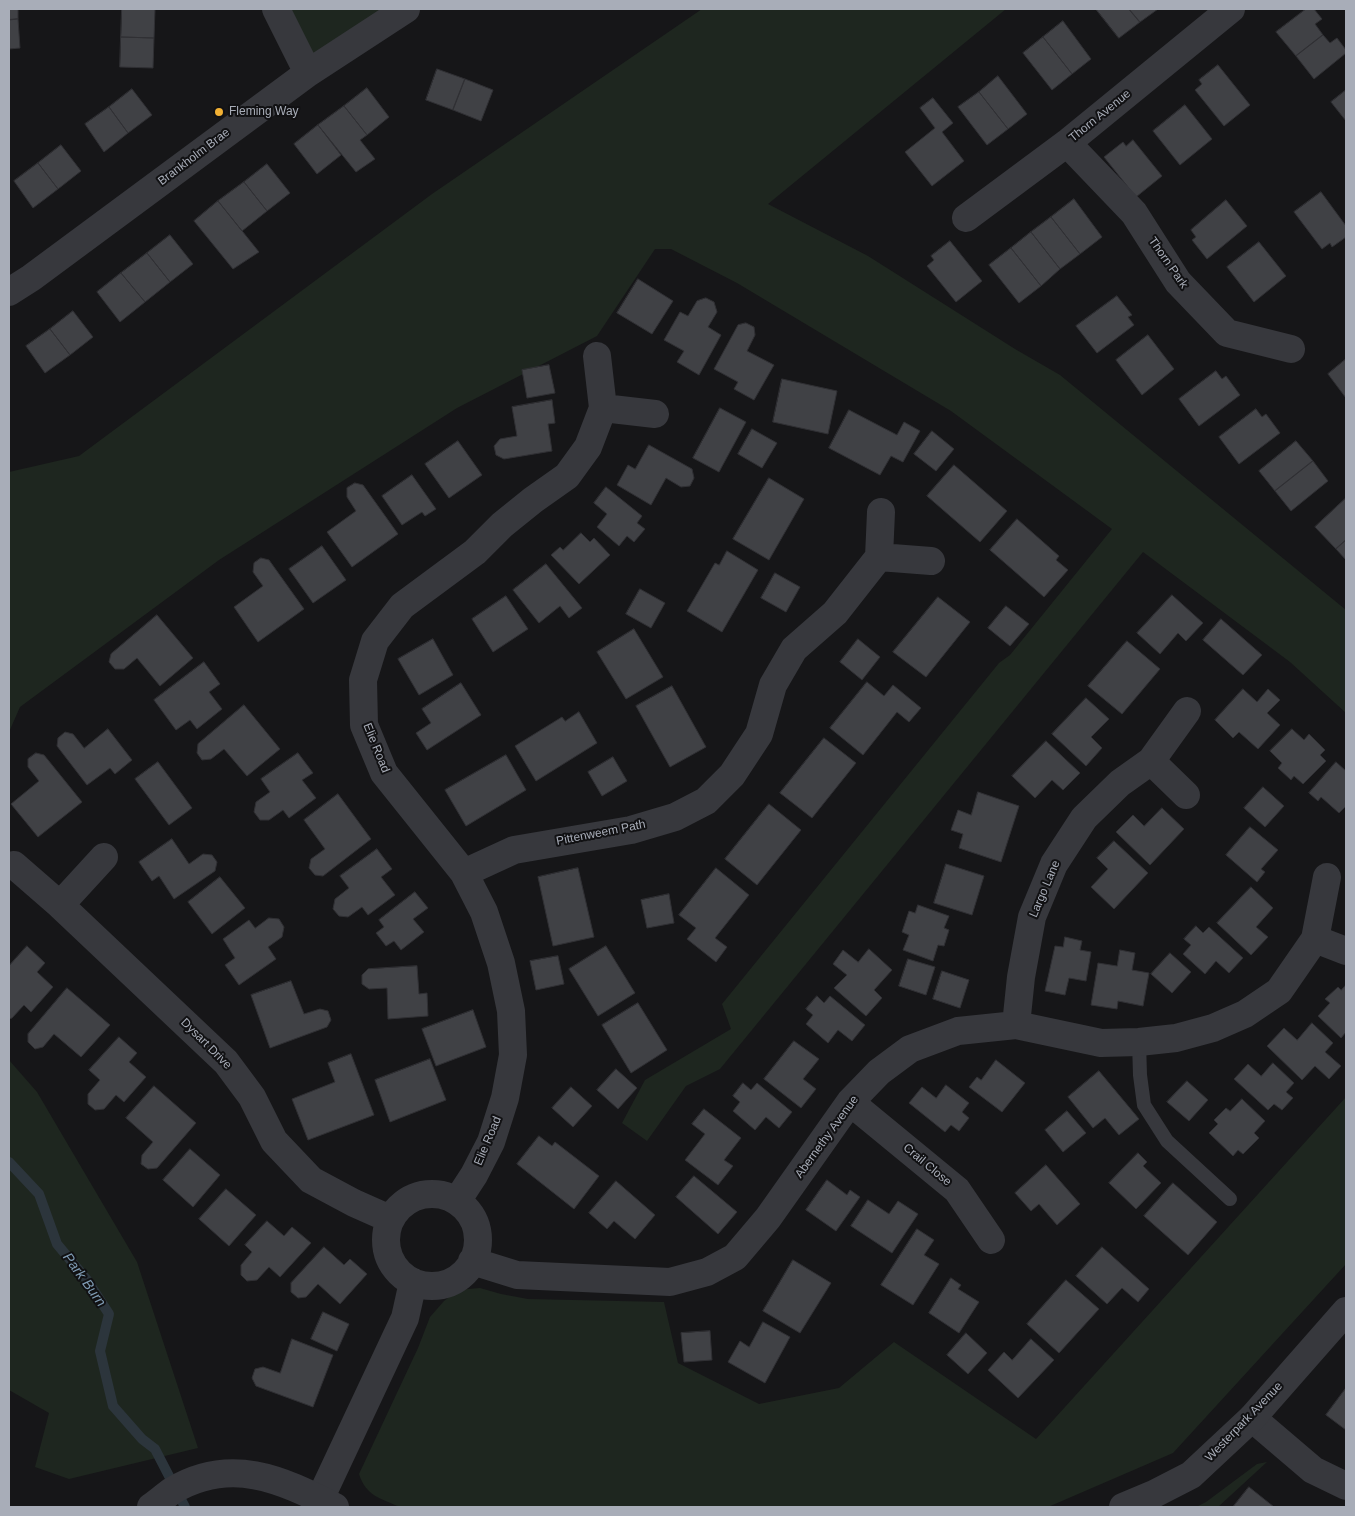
<!DOCTYPE html>
<style>
body{margin:0}
#map{position:relative;width:1355px;height:1516px;overflow:hidden;background:#161618;font-family:Helvetica,sans-serif}
canvas{display:block}
.frame{position:absolute;inset:0;border:10px solid #a8adb8;pointer-events:none}
</style>
<div id="map">
<canvas width="1355" height="1516"></canvas>
<div class="frame"></div>
</div>
<script>
const ctx = document.querySelector('canvas').getContext('2d');
ctx.lineJoin = 'round';
function fillPath(path, color) { ctx.fillStyle = color; ctx.fill(path, 'evenodd'); }
function strokePath(path, color, width, dash) { ctx.strokeStyle = color; ctx.lineWidth = width; ctx.lineCap = dash ? 'butt' : 'round'; ctx.setLineDash(dash || []); ctx.stroke(path); }
function label(font, color, halo, rows, align = 'center') {
  ctx.font = font + ' Helvetica,sans-serif'; ctx.lineWidth = 4; ctx.setLineDash([]); ctx.textBaseline = 'middle'; ctx.strokeStyle = halo; ctx.fillStyle = color; for (const [text, x, y, turn = 0] of rows) {
    ctx.save(); ctx.translate(x, y); ctx.rotate((+turn || 0) * Math.PI / 180); ctx.textAlign = isNaN(turn) ? turn : align; if (halo) ctx.strokeText(text, 0, 0); ctx.fillText(text, 0, 0); ctx.restore();
  }
}
fillPath(new Path2D(`
 M276,9H400L308,73Z
 M702,9H1006L768,204L868,256L1015,349L1060,375L1346,610V713L1290,662L1143,552L720,1069L686,1086L647,1141L622,1123L645,1080L731,1029L722,1004L999,663L1010,655L1112,529L951,411L737,283L671,249H655L597,336L457,408L219,560L20,707L9,732V472L79,456L432,194Z
 M9,1060L37,1092L137,1262L198,1448L69,1479L35,1467L49,1413L9,1390Z
 M1346,1097V1264L1173,1453L1048,1507H400C380,1498 366,1496 359,1474L418,1348L430,1317L444,1301L458,1290L480,1288L501,1294L528,1299L664,1302L678,1363L759,1404L839,1388L894,1342L1036,1439Z
 M1267,1462L1218,1507H1196L1206,1502L1257,1464Z`), '#1e261f');
strokePath(new Path2D(`
 M9,1162L39,1194L57,1244L87,1280L109,1314L100,1351L113,1406L142,1439L155,1449L185,1507`), '#2c353c', 10);
const building = new Path2D(`
 M9,9H18V19L9,20Z
 M122,9H155L154,38L121,37Z
 M1096,9H1129L1140,22L1119,38Z
 M1129,9H1158L1140,22Z
 M1306,9H1314L1322,19L1315,24L1323,35L1296,56L1276,32Z
 M18,19L20,48L9,49V20Z
 M1063,21L1091,59L1072,74L1043,37Z
 M1323,35L1330,43L1337,38L1346,50V53L1314,79L1296,56Z
 M121,37L154,38L153,68L120,67Z
 M1043,37L1072,74L1052,90L1023,53Z
 M1218,65L1250,105L1224,126L1195,90L1202,84L1199,80Z
 M437,69L465,79L453,110L426,100Z
 M998,76L1027,114L1008,129L979,92Z
 M465,79L493,90L481,121L453,110Z
 M367,88L389,117L367,135L344,106Z
 M132,89L152,115L128,133L109,107Z
 M1346,90V121L1331,102Z
 M979,92L1008,129L987,145L958,107Z
 M933,98L953,123L942,132L964,161L932,186L905,152L935,128L920,108Z
 M1185,105L1212,139L1180,165L1153,131Z
 M344,106L367,135L360,140L375,159L356,172L318,125Z
 M109,107L128,133L104,152L85,124Z
 M318,125L341,155L317,174L294,144Z
 M1133,140L1162,176L1136,197L1104,157L1123,142L1126,146Z
 M61,145L81,171L58,189L38,163Z
 M38,163L58,189L33,208L14,181Z
 M267,164L290,193L267,211L244,182Z
 M244,182L267,211L242,231L218,201Z
 M1321,192L1346,226V237L1332,247L1330,243L1322,249L1294,212Z
 M1074,199L1102,237L1080,254L1051,217Z
 M1226,200L1247,226L1207,259L1192,240L1196,237L1191,230Z
 M218,201L259,252L233,269L194,221Z
 M1051,217L1080,254L1060,269L1031,232Z
 M1031,232L1060,269L1041,286L1011,248Z
 M170,235L193,264L170,282L147,253Z
 M950,241L982,281L956,302L927,266L934,260L931,256Z
 M1259,242L1286,276L1254,302L1227,267Z
 M1011,248L1041,286L1019,303L989,265Z
 M147,253L170,282L145,302L121,273Z
 M121,273L145,302L120,322L97,292Z
 M638,279L673,301L652,334L617,313Z
 M1117,296L1132,315L1128,317L1134,325L1097,353L1076,326Z
 M706,298L714,302L717,312L708,327L721,335L699,375L677,362L684,351L664,340L680,312L688,316L697,301Z
 M73,311L93,337L70,355L50,329Z
 M746,323L754,327L755,335L747,351L774,365L754,400L734,389L738,382L714,369L738,325Z
 M50,329L70,355L45,373L26,346Z
 M1148,335L1174,369L1142,395L1116,360Z
 M1346,359V398L1328,374Z
 M549,365L555,393L527,398L522,370Z
 M1216,371L1222,379L1226,376L1240,395L1199,426L1179,399Z
 M782,379L837,391L828,434L773,422Z
 M552,400L555,423L548,424L552,451L504,459L496,455L494,446L500,439L517,436L512,407Z
 M720,408L746,422L719,472L693,458Z
 M1256,409L1262,417L1266,414L1280,433L1239,464L1219,437Z
 M849,410L897,435L904,422L920,431L903,462L891,456L880,475L829,448Z
 M752,429L777,443L762,468L738,454Z
 M932,431L954,449L936,471L914,454Z
 M458,441L482,475L449,498L425,464Z
 M1296,441L1313,461L1275,491L1259,471Z
 M649,445L692,469L694,478L690,486L681,487L666,478L651,505L617,485L628,465L635,469Z
 M1313,461L1328,481L1291,511L1275,491Z
 M954,465L1007,511L980,542L927,496Z
 M412,475L436,509L425,516L422,512L402,525L382,496Z
 M769,478L804,499L769,560L733,539Z
 M355,483L363,485L398,534L352,567L327,532L356,511L347,497V488Z
 M606,487L642,516L637,523L645,529L634,542L627,536L619,546L597,527L607,514L594,503Z
 M1346,498V540L1336,549L1315,527Z
 M1017,519L1059,556L1056,560L1068,570L1044,597L990,550Z
 M581,533L590,542L594,538L610,555L579,584L551,555L560,547L563,550Z
 M1346,540V560L1336,549Z
 M322,546L346,580L313,603L289,569Z
 M727,551L758,570L722,632L687,611L715,563L719,565Z
 M261,558L269,560L304,609L258,642L234,607L263,586L253,572L254,563Z
 M546,564L582,608L569,618L560,606L539,623L513,590Z
 M775,573L800,587L786,612L761,598Z
 M640,589L665,603L651,628L626,614Z
 M1172,595L1203,623L1186,641L1178,633L1160,654L1137,633Z
 M506,596L528,629L493,652L472,619Z
 M938,597L970,622L926,677L893,652Z
 M1006,606L1029,624L1010,646L988,628Z
 M157,615L193,658L160,686L137,658L124,669H115L109,662L111,654Z
 M1221,619L1262,655L1243,675L1203,640Z
 M634,629L663,677L626,699L597,652Z
 M433,639L453,675L419,695L398,659Z
 M858,639L880,657L862,680L840,662Z
 M1127,641L1160,669L1122,714L1088,686Z
 M204,662L220,684L209,692L222,709L197,729L190,720L176,730L154,700Z
 M867,682L884,696L893,685L921,708L909,722L897,712L863,755L830,728Z
 M461,683L481,715L427,750L416,733L431,723L422,709Z
 M672,686L706,747L670,767L636,706Z
 M1243,689L1257,702L1268,689L1280,700L1267,713L1280,725L1258,749L1239,732L1233,738L1215,720Z
 M1086,698L1109,719L1091,737L1102,748L1086,766L1052,734Z
 M244,705L280,749L247,776L224,749L211,759L202,760L197,753L198,744Z
 M579,712L597,743L536,781L515,746L562,717L565,721Z
 M108,729L132,760L115,774L110,768L87,785L57,746L58,738L65,732L73,734L84,748Z
 M1292,729L1304,740L1309,734L1325,750L1320,755L1326,761L1303,784L1294,776L1291,780L1278,768L1282,763L1270,751Z
 M824,738L856,763L812,818L780,793Z
 M1046,741L1080,773L1063,790L1052,780L1035,798L1012,776Z
 M36,753L44,755L82,802L38,837L11,804L39,781L28,767V759Z
 M298,753L313,773L302,780L316,798L289,818L283,810L269,820H260L254,812L256,802L270,792L261,779Z
 M506,755L526,790L466,826L445,790Z
 M613,757L627,781L602,796L588,772Z
 M158,762L192,808L169,825L135,779Z
 M1336,762L1346,771V806L1339,813L1321,797L1318,801L1309,793Z
 M1263,787L1284,806L1265,827L1244,808Z
 M978,792L1019,806L1001,862L959,848L963,834L951,830L958,810L971,815Z
 M338,794L371,839L323,876L315,875L309,868L311,859L325,849L304,820Z
 M769,804L801,830L757,885L725,859Z
 M1162,808L1184,829L1150,865L1116,832L1133,815L1144,826Z
 M1250,827L1278,850L1261,869L1265,872L1257,882L1226,855Z
 M172,839L189,864L203,854L212,855L217,862L215,871L174,899L159,876L152,881L139,862Z
 M1114,841L1148,873L1114,909L1091,887L1108,869L1097,858Z
 M377,849L392,869L381,877L395,895L368,915L362,907L348,917L339,916L333,909L335,899L349,888L340,876Z
 M946,864L984,876L972,915L934,903Z
 M578,868L594,937L553,946L538,877Z
 M716,868L749,895L715,938L727,947L716,962L687,939L696,928L679,915Z
 M220,877L245,908L212,934L188,902Z
 M1251,887L1273,908L1256,927L1268,937L1251,955L1217,923Z
 M415,892L428,908L413,919L424,932L401,950L394,941L386,946L376,933L384,927L379,920Z
 M669,894L674,923L647,928L641,900Z
 M918,905L949,916L944,928L949,930L944,946L938,945L933,961L903,950L909,935L902,932L909,911L915,913Z
 M269,918L279,919L284,927L282,937L268,947L276,959L239,985L225,965L235,958L223,939L249,920L255,928Z
 M1196,926L1203,933L1209,927L1243,958L1229,973L1216,961L1205,974L1183,954L1191,945L1184,939Z
 M1065,937L1082,941L1080,950L1091,952L1086,981L1069,978L1065,995L1045,991L1055,946L1063,947Z
 M27,946L45,963L37,972L53,987L31,1012L24,1005L12,1018L9,1019V966Z
 M606,946L635,993L598,1016L569,969Z
 M869,949L892,970L874,990L882,998L866,1016L834,988L847,975L833,964L843,950L858,962Z
 M1120,950L1135,953L1132,970L1149,973L1143,1006L1118,1001L1117,1009L1091,1005L1098,963L1117,966Z
 M1170,953L1191,972L1172,993L1151,974Z
 M558,956L564,984L536,990L530,961Z
 M908,959L935,967L926,995L899,986Z
 M417,966L419,994L427,993L428,1016L388,1019L387,988L369,989L362,984V975L368,969Z
 M942,971L969,980L960,1008L933,999Z
 M291,981L304,1014L320,1009L328,1011L331,1020L327,1027L270,1048L251,995Z
 M1346,985V1032L1341,1038L1318,1016L1330,1003L1325,999L1338,987L1341,990Z
 M67,988L110,1025L81,1057L54,1034L43,1047L35,1049L28,1042V1034Z
 M817,996L824,1003L830,996L865,1025L852,1041L838,1030L828,1043L806,1024L813,1015L806,1009Z
 M638,1003L667,1050L631,1073L602,1025Z
 M473,1010L486,1047L436,1066L422,1029Z
 M1312,1023L1333,1043L1325,1052L1341,1066L1329,1079L1315,1066L1302,1080L1267,1046L1284,1028L1297,1040Z
 M119,1037L137,1053L129,1062L146,1077L124,1102L116,1095L104,1109L95,1110L88,1104V1094L100,1080L89,1070Z
 M794,1041L819,1059L803,1079L816,1089L801,1108L764,1079Z
 M351,1054L374,1115L308,1140L292,1099L335,1082L328,1063Z
 M430,1059L446,1100L390,1122L375,1080Z
 M996,1060L1025,1083L1002,1112L969,1087L977,1077L981,1080Z
 M1273,1063L1294,1083L1286,1092L1293,1098L1282,1110L1274,1104L1268,1110L1234,1079L1248,1064L1261,1076Z
 M616,1069L637,1088L618,1109L597,1090Z
 M1099,1071L1139,1119L1119,1135L1105,1118L1093,1128L1068,1097Z
 M1187,1081L1208,1100L1189,1121L1167,1102Z
 M743,1083L751,1090L757,1083L792,1112L779,1128L766,1117L755,1130L733,1111L740,1102L733,1096Z
 M946,1085L969,1103L962,1112L969,1118L959,1131L951,1125L945,1132L909,1103L922,1087L936,1098Z
 M154,1086L196,1123L157,1168L148,1169L141,1164L142,1155L153,1142L126,1118Z
 M571,1087L592,1106L573,1127L552,1108Z
 M1242,1099L1265,1121L1254,1133L1259,1138L1243,1154L1238,1150L1233,1156L1209,1133L1218,1124L1214,1120L1226,1108L1230,1111Z
 M704,1109L741,1138L724,1160L733,1166L718,1185L685,1160L705,1134L692,1124Z
 M1067,1111L1086,1133L1063,1152L1045,1130Z
 M539,1136L552,1146L555,1142L599,1176L574,1209L517,1164Z
 M190,1149L220,1175L193,1207L163,1180Z
 M1138,1153L1147,1162L1143,1166L1161,1183L1136,1209L1109,1183Z
 M1046,1165L1080,1204L1057,1225L1039,1204L1031,1211L1015,1193Z
 M694,1176L737,1212L718,1234L676,1197Z
 M827,1180L847,1195L850,1190L860,1197L836,1231L806,1210Z
 M616,1181L655,1215L635,1239L614,1221L607,1229L589,1213Z
 M1173,1183L1217,1222L1188,1255L1144,1216Z
 M226,1189L256,1215L229,1246L199,1219Z
 M868,1200L889,1214L898,1201L918,1214L892,1253L851,1226Z
 M267,1221L284,1236L292,1227L311,1243L280,1277L269,1267L257,1280L247,1281L241,1275V1265L252,1252L245,1245Z
 M917,1229L934,1240L924,1255L939,1264L913,1305L881,1285Z
 M324,1247L344,1265L350,1259L367,1274L340,1304L318,1284L306,1297L298,1298L291,1292V1283Z
 M1102,1247L1149,1289L1138,1302L1122,1288L1107,1304L1076,1276Z
 M793,1260L831,1283L800,1333L763,1311Z
 M951,1278L961,1285L958,1289L979,1302L959,1333L929,1313Z
 M1066,1280L1099,1309L1059,1353L1027,1324Z
 M323,1312L349,1324L337,1351L311,1339Z
 M763,1322L790,1337L765,1383L728,1362L740,1341L749,1347Z
 M710,1331L712,1360L684,1362L681,1333Z
 M966,1333L987,1353L968,1374L947,1355Z
 M292,1339L333,1355L313,1407L256,1386L252,1378L255,1369L263,1367L280,1373Z
 M1031,1339L1054,1360L1018,1398L988,1370L1004,1352L1012,1360Z
 M1346,1388V1430L1326,1415Z
 M1249,1487L1274,1507H1233Z`);
fillPath(building, '#404145');
strokePath(building, '#303034', 1);
strokePath(new Path2D(`
 M1139,1042L1140,1075L1144,1105L1167,1141L1230,1199`), '#37383d', 14);
strokePath(new Path2D(`
 M276,9L308,73
 M1067,143L1134,213L1178,282L1227,333L1291,349
 M966,218L1067,143L1231,9
 M9,292L31,278L308,73L406,9
 M603,408L655,414
 M879,557L881,512
 M1151,761L1186,795
 M14,865L60,905L226,1062L252,1097L274,1141L311,1180L354,1203L390,1219
 M464,873L514,850L631,830L675,817L706,801L732,775L759,734L773,685L794,649L835,613L879,557L931,561
 M60,905L104,857
 M1315,939L1346,951
 M1016,1025L1021,977L1032,917L1054,864L1084,818L1120,783L1151,761L1187,711
 M850,1102L957,1190L991,1240
 M386 1240a46 46 0 1 1 92 0a46 46 0 1 1-92 0Z
 M457,1201L474,1175L491,1142L505,1098L513,1055L511,1011L501,963L484,912L464,873L384,773L364,725L363,680L375,641L402,606L475,552L502,525L533,500L567,476L588,447L603,408L597,356
 M472,1261L517,1275L670,1282L707,1272L735,1257L768,1218L850,1102L879,1072L910,1049L958,1031L1016,1025L1101,1043L1139,1042L1176,1038L1213,1028L1245,1014L1279,991L1315,939L1327,877
 M1252,1418L1313,1470L1346,1486
 M320,1499L405,1318L413,1282`), '#37383d', 28);
strokePath(new Path2D(`
 M151,1507C158,1502 165,1496 172,1491C230,1456 281,1479 335,1507
 M1123,1507L1154,1494L1191,1475L1252,1418L1346,1311`), '#37383d', 28);
for (const [x, y, r, color] of [
 [219,112,5,"#f2b134"]
]) { const dot = new Path2D(); dot.arc(x, y, r, 0, 2 * Math.PI); ctx.fillStyle = color; ctx.fill(dot); strokePath(dot, '#111113', 2); }
label('12px', '#a8adb8', '#111113', [
 ["Fleming Way",229,112]
], 'left');
label('12px', '#a8adb8', '#111113', [
 ["Thorn Avenue",1100,116,-39],
 ["Brankholm Brae",194,157,-37],
 ["Thorn Park",1168,263,55],
 ["Elie Road",376,748,68],
 ["Pittenweem Path",601,833,-11],
 ["Largo Lane",1045,889,-67],
 ["Dysart Drive",206,1044,45],
 ["Abernethy Avenue",827,1137,-54],
 ["Elie Road",488,1141,-67],
 ["Crail Close",927,1165,40],
 ["Westerpark Avenue",1244,1422,-46]
]);
label('italic 14px', '#7f9bb3', '#111113', [
 ["Park Burn",84,1280,54]
]);
</script>
